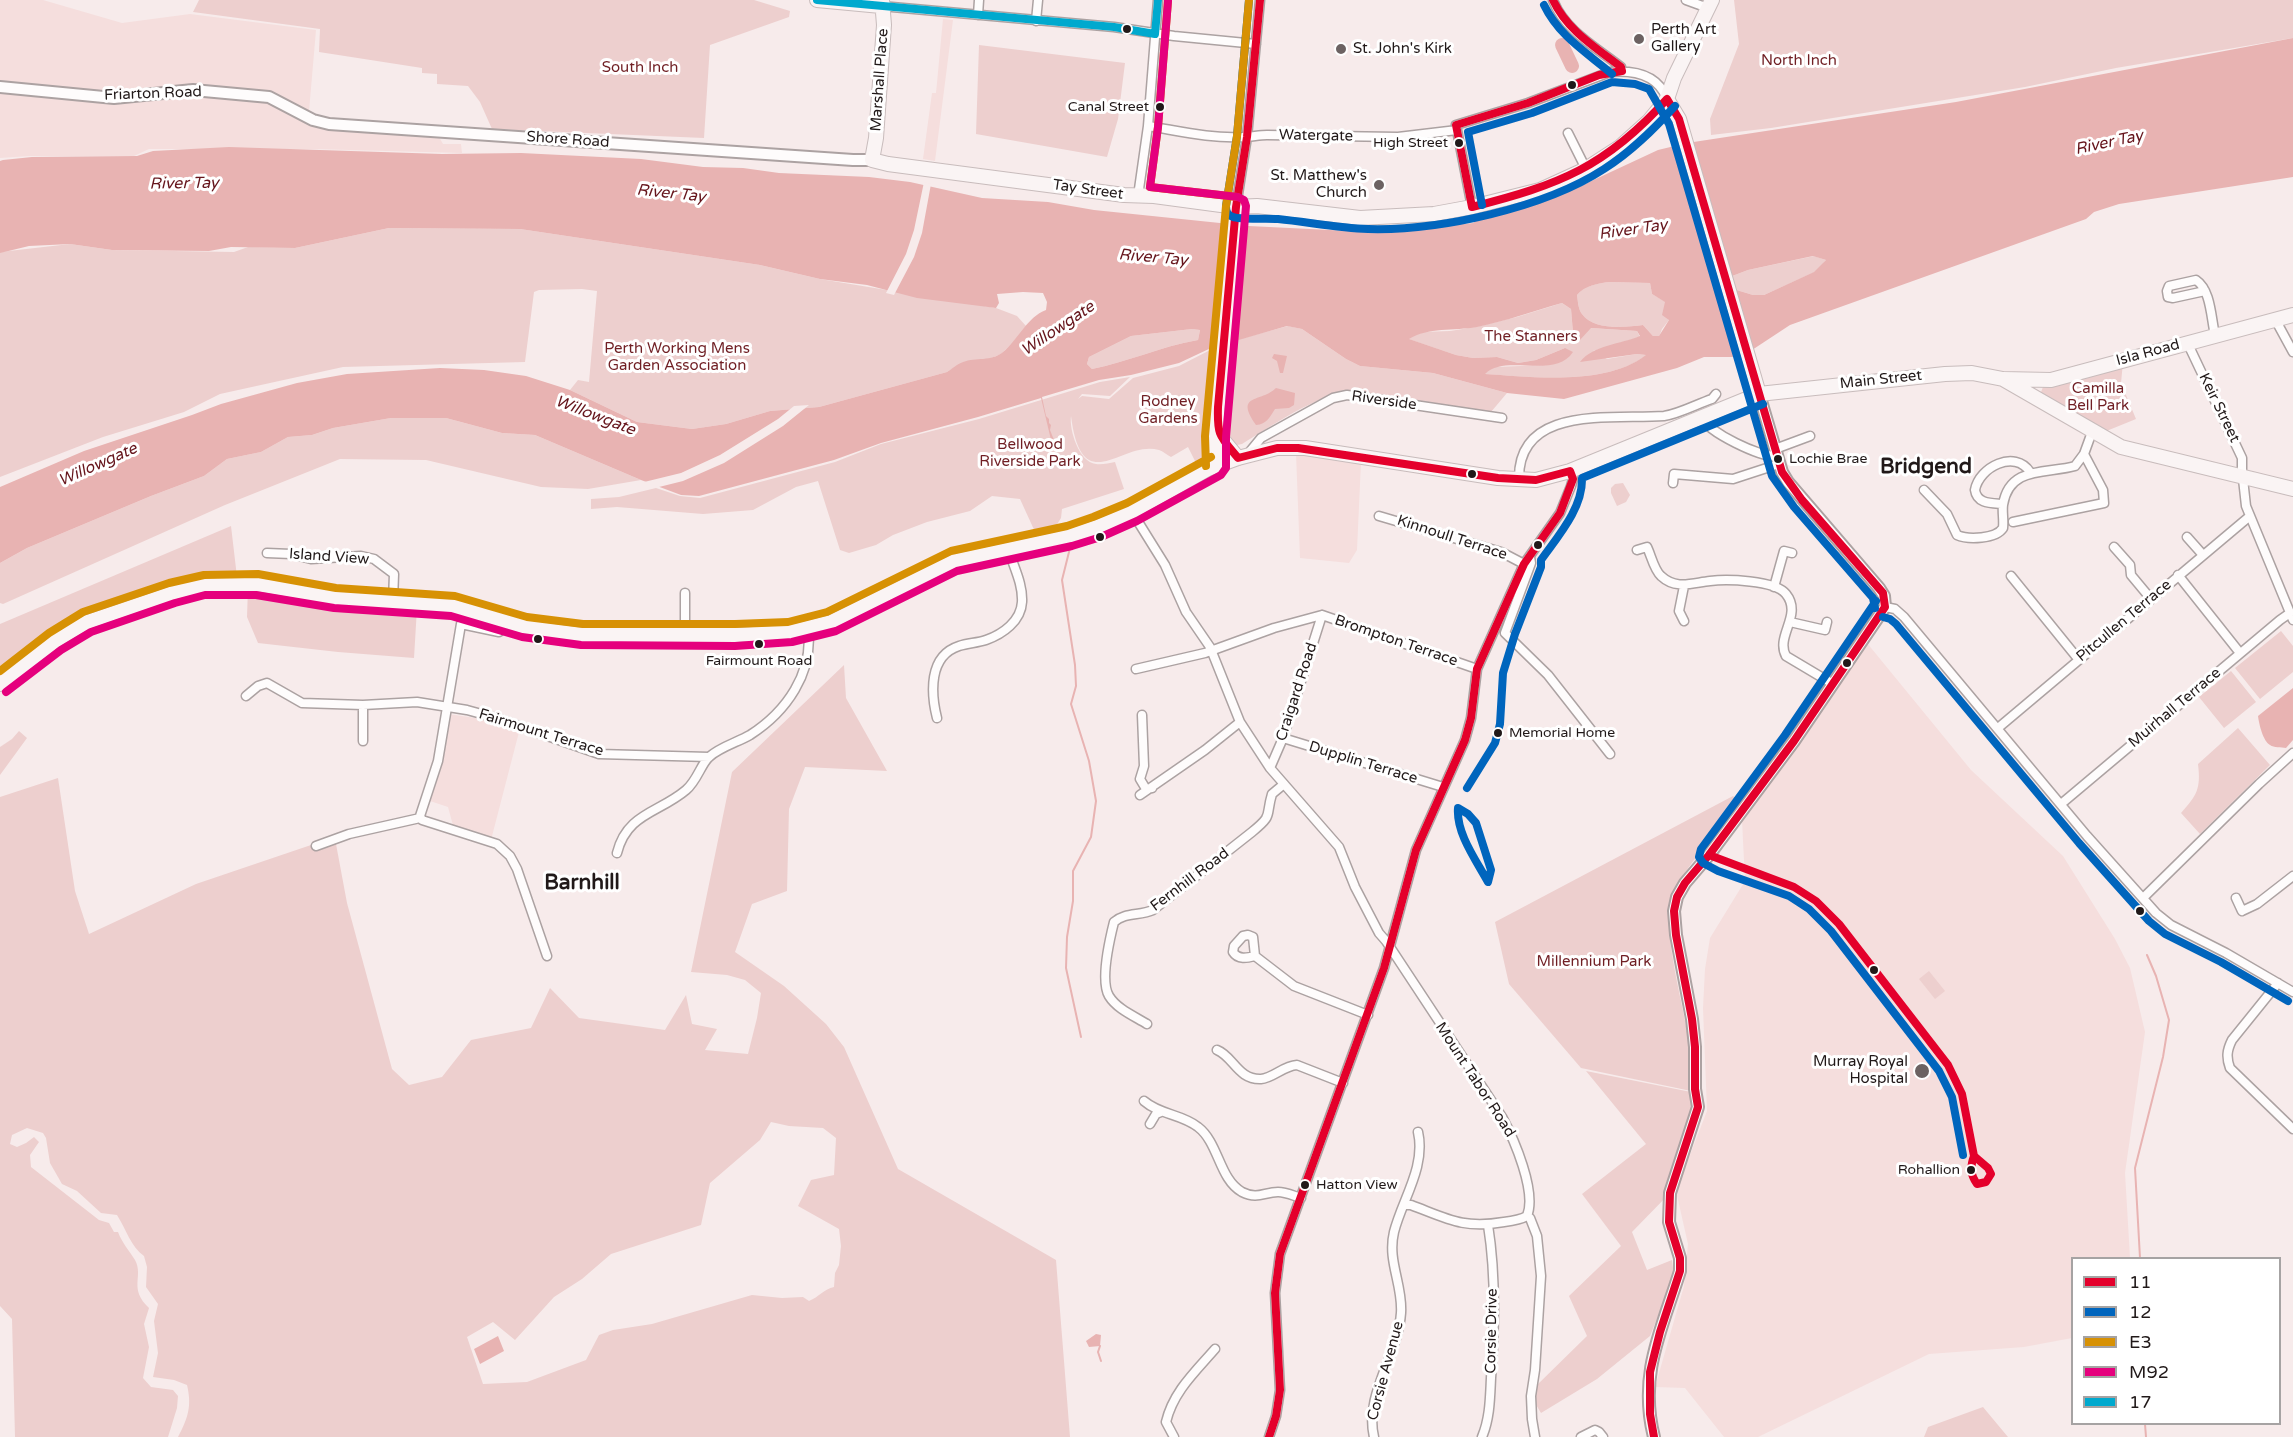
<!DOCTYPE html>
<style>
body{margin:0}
#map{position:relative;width:2293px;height:1437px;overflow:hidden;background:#f7ebeb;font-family:"Varela Round",sans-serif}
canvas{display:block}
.legend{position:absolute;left:2071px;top:1257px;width:210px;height:168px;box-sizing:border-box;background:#fff;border:2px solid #a6a3a3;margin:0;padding:8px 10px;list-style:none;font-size:18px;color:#211919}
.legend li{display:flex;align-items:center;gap:12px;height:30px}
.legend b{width:30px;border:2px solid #a6a3a3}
</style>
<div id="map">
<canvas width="2293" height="1437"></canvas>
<ul class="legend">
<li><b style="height:8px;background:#e4002b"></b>11</li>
<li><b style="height:8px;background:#0065bd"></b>12</li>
<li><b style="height:8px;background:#d79104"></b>E3</li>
<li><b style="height:8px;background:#e5007d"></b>M92</li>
<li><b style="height:8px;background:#00a9ce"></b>17</li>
</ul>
</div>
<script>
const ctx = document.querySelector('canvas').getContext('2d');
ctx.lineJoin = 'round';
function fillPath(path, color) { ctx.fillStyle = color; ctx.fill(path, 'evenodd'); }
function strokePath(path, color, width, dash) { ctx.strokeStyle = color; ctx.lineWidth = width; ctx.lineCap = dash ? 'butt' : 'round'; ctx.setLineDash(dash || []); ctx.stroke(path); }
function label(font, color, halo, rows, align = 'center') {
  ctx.font = font + ' "Varela Round",sans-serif'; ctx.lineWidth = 6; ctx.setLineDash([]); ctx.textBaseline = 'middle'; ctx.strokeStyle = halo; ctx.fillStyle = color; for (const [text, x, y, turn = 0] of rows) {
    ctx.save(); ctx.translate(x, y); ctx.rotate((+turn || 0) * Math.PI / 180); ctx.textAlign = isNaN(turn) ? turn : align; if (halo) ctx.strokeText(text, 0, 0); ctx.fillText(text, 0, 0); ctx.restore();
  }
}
fillPath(new Path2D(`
 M0,0H43L122,23L190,14L316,30L308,123L336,129L439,137L443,144H461L462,153L313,149H149L134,156H30L0,158Z
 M943,19L953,20L935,161L923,159L932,93H936Z
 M1296,453L1361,462L1357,550L1349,563L1300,558Z
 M1867,643L1971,770L2063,856L2115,939L2130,968L2145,1032L2125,1173L2130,1258H2072V1338L2024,1347L1929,1354L1758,1437H1724L1685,1388L1655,1387L1684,1286L1688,1244L1676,1191L1707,1111L1703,1008L1705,969L1710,938L1745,881L1742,820Z
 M448,714L482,719L519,732L491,840L454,829L448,807L427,800Z`), '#f5dedd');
fillPath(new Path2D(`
 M199,0H754L790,11L789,17L710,45L704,138L492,129L480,102L468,86L437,84V74L422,73V68L319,52L320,29L193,12Z
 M1734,0H2293V38L2116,68L2025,87L1771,128L1711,135L1710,119L1739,44Z
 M979,45L1125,63L1118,119L1107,157L976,134Z
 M389,228L520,229L760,265L820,279L996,308L1017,316L1026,326L1018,338L1001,354L989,359L964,362L947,372L819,407L770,411L726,424L692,429L637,422L570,390L578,380L589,382L597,291L582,289L539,290L534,292L525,362L343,367L270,383L220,394L184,412L103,437L0,477V252L70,244L112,250L234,252L248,247L295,248Z
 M1814,256L1826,260L1817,271L1764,295H1753L1730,288L1727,278L1748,270Z
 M1609,282L1650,283L1652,294L1666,302L1665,308L1669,320L1662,329L1659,337L1653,336L1643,325C1625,327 1594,331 1582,314C1578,309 1578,301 1577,295C1584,286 1598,283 1609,282Z
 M1562,303L1571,309L1573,333L1578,341L1590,328L1637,331L1640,337L1593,351L1607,359L1637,354L1647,355C1605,386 1533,377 1483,374L1493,367L1548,365L1565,348L1536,360L1518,363L1497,357L1473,358L1456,355L1408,339L1420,332L1450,331L1475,327L1517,317Z
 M1288,326L1302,329L1346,359L1360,366L1433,373L1507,393L1491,412L1353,393C1322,390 1269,428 1242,444L1237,445C1216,430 1230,364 1232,341Z
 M1192,329L1200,330L1198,340C1162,346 1128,362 1092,369L1087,364L1089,357L1131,336Z
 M1214,348L1207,459L1197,465L1188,447L1171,457C1167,455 1163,451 1159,450C1122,439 1082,502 1071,416C1069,430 1079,462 1096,464C1102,465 1109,463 1115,462L1124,489L1062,509L1061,518L1054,529L1036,534L1020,499L992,496L970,511L927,522L893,535L876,545L849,553L840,550L818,481L796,487L753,510L703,514L617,507L591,509V499L619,497L656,488L680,496L700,498L835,462L881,444L979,419L1100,382L1130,377L1110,396L1082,394L1078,399L1082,396L1109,399L1133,378L1179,366Z
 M2123,362L2121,383L2136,419L2104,432L2040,395L2044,384Z
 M391,418H446L502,433L535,435L641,480L588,489L541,487L426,460L340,459L225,505L3,604L0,603V563L27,548L151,496L204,476L227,459L261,452L288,437L312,435L333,428Z
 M1623,483L1630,495L1626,502L1617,506L1611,493V488L1615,484Z
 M231,526L237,577L179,584L84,616L0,670V624Z
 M248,587L417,608L414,658L338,652L258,643L247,617Z
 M2281,631L2293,646V672L2260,699L2235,668Z
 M844,665L846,698L887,771L805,767L789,809L787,891L752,904L735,952L784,986L826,1024L844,1047L898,1169L1056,1260L1070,1437H178C188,1418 192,1406 187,1385L174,1380L153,1377L158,1353L154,1321L158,1304L146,1287L147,1267L144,1256C131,1247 126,1229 117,1215L101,1213L77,1191L62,1184L50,1163L46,1138L43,1133L27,1128L12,1135L10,1144L17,1147L26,1143L34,1137L39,1142L30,1155L31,1167L99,1220L109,1223L114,1232H118C122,1243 129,1250 135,1260C144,1277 128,1288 149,1308L144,1324L149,1347L143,1378L151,1387L173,1390L178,1396L177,1408L168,1437H15L12,1319L0,1306V797L58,778L75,891L89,934L196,884L314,844H336L347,903L392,1069L409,1085L442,1077L471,1040L531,1028L550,988L579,1018L665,1030L686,995L692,1024L717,1029L705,1050L748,1054L757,1018L761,993L745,980L727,975L691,972L732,772ZM771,1122L789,1126L823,1128L836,1138L834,1175L811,1180L798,1206L839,1229L841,1246L839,1265L835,1273L834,1287C824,1289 819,1297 809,1301L803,1297L782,1298L752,1295L652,1324L613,1330L599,1335L586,1360L527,1382L483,1384L467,1337L493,1322L515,1340L554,1297L582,1279L611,1254L701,1225L710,1183L760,1140Z
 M2231,671L2256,702L2224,728L2199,697Z
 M2238,728L2270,765L2200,834L2181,813C2197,795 2201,789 2198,764Z
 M19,731L27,738L0,775V747L12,739Z
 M1733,796L1741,804C1720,830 1681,869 1671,900C1662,928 1683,1004 1688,1036C1691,1054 1691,1073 1691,1091L1581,1068L1509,984L1495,922Z
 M1929,971L1945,991L1935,999L1919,979Z
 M1586,1071L1696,1093L1698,1107L1670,1193L1632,1232L1647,1270L1672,1260L1674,1276L1650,1336L1597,1379L1541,1413L1535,1403L1536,1386L1587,1336L1569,1296L1621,1246L1582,1194L1646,1144Z
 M1983,1407L2008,1437H1924L1928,1427Z`), '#edcfce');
fillPath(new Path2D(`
 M2293,38V177L2119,204L2094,212L2086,219L1790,325L1749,352L1737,357H1704L1677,368L1564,399L1507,393L1433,373L1360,366L1346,359L1302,329L1287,326L1211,348L1179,363L1131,375L1099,380L1042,397L1046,416L1049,419V423L1051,425L1050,430L1054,440L1052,444L1041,398L978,417L881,443L834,460L699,496L681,495L641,480L535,435L502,433L446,418H391L333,428L312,435L288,437L261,452L227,459L204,476L151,496L27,548L0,563V487L84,451L192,415L221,404L297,383L347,374L440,368L484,370L526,376L570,390L637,422L692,429L726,424L770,411L819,407L947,372C952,369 957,364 963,362C976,357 991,362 1003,352C1018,340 1027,317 1046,310L1047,302L1043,293L1023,292L997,294L999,303L996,308L917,298L867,285L820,279L760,265L520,229L389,228L295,248L231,247L209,251L112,250L70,244L29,246L0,253V161L3,160L32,157L137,156L153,151L229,147L442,154L521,153L641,159L703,167L743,168L779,173L869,177L910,182L982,198L1048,202L1094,210L1249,226L1350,231L1434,225L1459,220L1465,224L1473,223L1483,216L1521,207L1570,191L1658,150L1687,143L1956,102ZM1813,256L1826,260L1814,272L1764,295H1753L1730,288L1727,278L1748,270ZM1609,282L1650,283L1652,294L1665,302L1662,315L1669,320L1659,336H1653L1643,325C1625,327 1594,331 1582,314C1578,309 1578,301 1577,295C1584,286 1599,283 1609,282ZM1562,303L1571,309L1573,333L1579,341L1591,328L1637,331L1640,336C1621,344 1593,345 1580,362L1637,354L1646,355C1606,386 1532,377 1485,374C1505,353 1555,380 1573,352L1565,348L1536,360L1518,363L1497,357L1473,358L1456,355L1409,339C1428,327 1454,331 1477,327C1506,321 1534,311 1562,303ZM1192,329L1200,330L1198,340C1162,346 1128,362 1092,369L1087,364L1089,357L1131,336Z
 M1274,354L1287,356L1283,373H1280L1277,361L1272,358Z
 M1276,388L1295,393L1294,405L1289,408L1275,409C1269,418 1267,424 1256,425C1234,393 1261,403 1276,388Z
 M2293,688V740L2286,748C2281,747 2274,748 2270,745C2263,741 2259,724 2258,716Z
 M1096,1334L1101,1335L1100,1346L1089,1347L1086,1341Z
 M498,1336L504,1351L480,1364L474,1349Z`), '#e8b3b2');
fillPath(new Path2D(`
 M1686,140L1752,354L1741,358L1675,144Z
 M924,182L931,184L922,233L914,257L894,295L886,293L906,254L914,230Z
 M809,405L783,426L724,463L683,481L655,488L640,483L681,473L720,455L778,419L794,406Z`), '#f7ebeb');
strokePath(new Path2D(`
 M1070,548L1062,580L1075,665L1076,686L1071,704L1089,761L1096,801L1091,837L1073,871V901L1067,937L1066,968L1081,1037
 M2140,1258L2135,1168L2163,1057L2169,1020L2156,976L2147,955
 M1100,1346L1098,1352L1101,1361
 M2145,1424L2146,1437`), '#e8b3b2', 2);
strokePath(new Path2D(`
 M1562,45L1572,66`), '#e8b3b2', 14);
const minor = new Path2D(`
 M1553,0C1564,30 1597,48 1621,67L1622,71
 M1686,0L1708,8
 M881,6L1114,27L1174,36L1256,44
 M978,15L979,0
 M1036,21L1038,0
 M1148,126C1179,131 1212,139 1243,137C1251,137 1259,135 1267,135L1398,137L1457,130
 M1568,133L1586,169
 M1138,196L1148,126L1158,0
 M1236,207L1247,137L1260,0
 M1472,207L1456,125L1528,103L1610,72C1635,70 1658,75 1667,99
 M2205,291L2173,298L2168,297L2167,291L2169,286L2196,280C2211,290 2211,318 2215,335
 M2275,319L2293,352
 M2187,342L2242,458V470L2246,506L2293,620
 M1702,418C1708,432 1761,458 1777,456
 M1775,449L1810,436
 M1247,455L1261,438L1333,398L1347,395L1502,418
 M1519,479C1518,404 1613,420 1664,416C1679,414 1697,404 1712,399L1716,394
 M1673,483L1674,474L1733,479L1779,464
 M1924,490L1947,514L1957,535C1968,540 1996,539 2003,528C2004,520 2002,512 2003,505C2009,465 2048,474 2075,466L2084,454L2092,432
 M2003,504C1991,503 1977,504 1975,490C1979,467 2015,449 2030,472
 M1132,512L1165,565L1186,612L1210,647L1240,722L1270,768L1339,847L1355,887L1379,933L1386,941L1502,1117C1514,1139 1537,1192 1527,1216
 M1379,516L1501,552L1524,564
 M2013,522L2104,503L2103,490L2084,454
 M2187,537L2203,555
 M2114,547L2130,565L2131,575L2151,599
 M1637,550L1647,547C1651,555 1654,570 1661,576C1676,590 1692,583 1710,581C1726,579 1775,580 1786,594C1803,615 1775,636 1786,656L1833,684
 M267,553L291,554L311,559L361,556L374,559L394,574L393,601
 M1530,557L1531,563L1505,633L1548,675L1610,754
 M2178,575L2240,653
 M2011,576L2079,660
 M1774,587L1784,551L1792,553
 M1885,607L1895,609L1904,617L2087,836L2156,913L2171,925L2226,953L2293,992
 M1684,621L1679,611L1684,586
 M1790,622L1825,630L1827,622
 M512,623L499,632L461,624L438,761L420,816L422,820L497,844L510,856L517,869L547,956
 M685,635V593
 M1136,669L1205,653L1274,628L1322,615L1477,669
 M246,696L258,686L267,683L302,703L363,705L417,702L467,710L496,718L599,754L709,757
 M1142,715L1144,766L1140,779L1146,789L1152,788
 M937,718C931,694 928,656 959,646C968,643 977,643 986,640C1003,634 1021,621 1022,602C1023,583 1013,566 1008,548
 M1998,728L2250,516
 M1283,738L1443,787
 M363,741V705
 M1270,768L1283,738L1322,615
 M1140,795L1205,750L1240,722
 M2061,804L2280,620L2290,613
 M316,846L349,834L420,818
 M617,853C627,813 659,813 686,790C697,781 701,764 709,757C720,747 738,742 750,735C786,712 814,673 808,628
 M2143,898L2259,784L2293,753
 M2236,898L2242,911L2257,904L2293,876
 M1255,956C1247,958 1238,960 1233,952L1234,946L1243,936L1248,935L1253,937L1255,956L1294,986L1368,1015
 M2278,983L2232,1040C2227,1050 2226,1057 2230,1068L2293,1129
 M1147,1024C1134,1016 1117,1009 1109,996C1100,981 1110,938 1114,922C1125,912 1140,916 1153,910L1252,832C1274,814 1265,817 1272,794L1284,784
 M1217,1050C1233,1056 1238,1080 1261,1079C1273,1078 1283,1066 1297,1065L1343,1083
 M1144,1101C1160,1115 1182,1114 1198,1127C1219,1143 1219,1179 1242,1192C1258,1200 1264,1192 1278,1192C1286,1192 1294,1196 1301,1198
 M1150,1124L1156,1114L1161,1112
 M1405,1205H1411C1448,1219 1463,1229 1504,1222C1512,1221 1520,1220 1527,1216
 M1527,1216L1530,1218L1537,1236L1541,1276L1535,1370L1531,1396L1532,1419L1535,1437
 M1174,1437L1166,1422C1173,1392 1195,1372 1215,1349
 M1269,1437L1276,1416L1280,1390L1275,1293L1280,1254L1384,968L1416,850L1465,740L1471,718L1477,669L1524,564L1560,513L1571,486L1573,479L1570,471
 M1374,1437C1364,1395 1398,1355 1401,1313C1403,1285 1387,1261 1394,1232C1402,1200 1426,1167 1418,1132
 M1482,1437C1490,1418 1490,1398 1491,1378C1495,1327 1496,1275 1488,1225
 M1581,1437L1595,1430L1599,1432L1603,1437`);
const tertiary = new Path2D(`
 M0,87L114,98L193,90L269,97L313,120L329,124L853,160H872
 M1654,1437C1638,1374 1662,1329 1680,1271V1258L1669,1222L1670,1193L1698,1107L1695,1089V1047L1692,1019L1676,935L1674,911L1677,897L1685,883L1709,855L1794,741L1885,607L1884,596L1879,588L1788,482L1782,472L1759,394`);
const primary = new Path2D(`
 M817,0L881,6
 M882,0L884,25L876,138L872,160L888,164L1124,195L1154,196L1236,207L1257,206L1360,218L1434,214L1472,207L1540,190L1586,169L1620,147L1649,121L1667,99L1674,78L1712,0
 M1667,99L1679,119L1759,394
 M2003,379L2121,447L2293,489
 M1217,428L1223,440L1238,458
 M1216,466L1215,437L1236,207
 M0,684L55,641L87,622L172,593L204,585L257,584L335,598L453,606L525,627L582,635H735L790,632L831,622L954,561L1070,536L1097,527L1132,512L1208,469L1238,458L1277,448H1305L1498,478L1536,480L1570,471L1759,394L1945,374L1972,373L2003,379L2051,380L2293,315`);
strokePath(minor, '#aca2a2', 11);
strokePath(tertiary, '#aca2a2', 14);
strokePath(primary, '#c8bcbc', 16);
strokePath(minor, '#fefcfc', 8);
strokePath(tertiary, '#fefcfc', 10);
strokePath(primary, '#faf4f4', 14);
strokePath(new Path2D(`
 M1260,0L1247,137L1236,207L1218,407C1217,436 1220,436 1238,458L1277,448H1298L1498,478L1536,480L1570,471L1573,479L1560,513L1524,564L1477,669L1471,718L1465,740L1416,850L1384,968L1280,1254L1275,1293L1280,1390L1276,1416L1269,1437
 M1553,0C1567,30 1595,47 1621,67L1622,71L1599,75L1528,103L1456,125L1472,207C1559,185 1606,167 1667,99L1679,119L1782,472L1802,500L1883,593L1885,607L1794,741L1709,855L1685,883L1677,897L1674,911L1676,935L1692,1019L1695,1047V1089L1698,1107L1670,1193L1669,1222L1680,1258V1271L1660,1332L1650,1372V1414L1654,1437
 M1709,855L1794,887L1816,901L1839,924L1948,1065L1962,1094L1974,1156
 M1974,1156L1988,1168L1991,1174L1986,1182L1977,1184C1970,1174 1970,1167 1974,1156Z`), '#e4002b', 8);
strokePath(new Path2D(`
 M1249,0L1237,136L1226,206C1226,211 1227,215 1233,217C1241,220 1267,218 1278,219C1308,222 1338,228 1368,229C1439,231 1544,208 1604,169C1631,152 1653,130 1675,106
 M1544,5C1559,36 1586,52 1612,74
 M1482,205L1468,132L1532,113L1612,82L1635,84L1649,89L1669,124L1772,476L1794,507L1873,598L1875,608
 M1876,601L1785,735L1701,849L1699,857L1703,863L1718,871L1789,896L1809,909L1831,931L1939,1071L1952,1097L1963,1155
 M1883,617L1890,619L1896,624L2079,843L2149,921L2165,934L2221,962L2288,1001
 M1467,788L1495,743L1500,724L1503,673L1515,634L1541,567V560C1558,536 1583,508 1582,478L1763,404
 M1458,808L1468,814L1476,823L1491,870L1488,882C1476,860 1456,833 1458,808Z`), '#0065bd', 8);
strokePath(new Path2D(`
 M1168,1L1158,127L1150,187L1237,197
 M1206,466L1205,436L1226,206L1237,136L1249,0
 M0,671L49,633L83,612L169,583L204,575L258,574L336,588L455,596L527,617L583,624H735L788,622L827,612L951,551L1067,526L1093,517L1127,503L1211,457`), '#d79104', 8);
strokePath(new Path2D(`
 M6,692L61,650L91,632L175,603L205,595H256L334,608L451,616L522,637L581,645L735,646L792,642L836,631L957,571L1072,546L1101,537L1137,521L1221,475L1226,468V437L1246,206L1244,200L1238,197L1150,187L1158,127L1168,1`), '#e5007d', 8);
strokePath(new Path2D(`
 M817,0L1114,27L1155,34L1158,0`), '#00a9ce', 8);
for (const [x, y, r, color] of [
 [1127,29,5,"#211919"],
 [1639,39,6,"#6c6262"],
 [1341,49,6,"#6c6262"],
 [1572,85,5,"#211919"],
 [1160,107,5,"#211919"],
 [1459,143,5,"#211919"],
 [1379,185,6,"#6c6262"],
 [1778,459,5,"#211919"],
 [1472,474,5,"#211919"],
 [1100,537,5,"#211919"],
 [1538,545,5,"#211919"],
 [538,639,5,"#211919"],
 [759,644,5,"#211919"],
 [1847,663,5,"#211919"],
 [1498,733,5,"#211919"],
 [2140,911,5,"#211919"],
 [1874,970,5,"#211919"],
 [1922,1071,8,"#6c6262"],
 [1971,1170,5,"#211919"],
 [1305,1185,5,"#211919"]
]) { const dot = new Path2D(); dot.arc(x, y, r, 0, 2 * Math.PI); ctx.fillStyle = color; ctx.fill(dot); strokePath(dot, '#fff', 2); }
label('14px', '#211919', '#fff', [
 ["Canal Street",1149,107],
 ["High Street",1448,143],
 ["Lochie Brae",1789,459,"left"],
 ["Fairmount Road",759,661,"center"],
 ["Memorial Home",1509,733,"left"],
 ["Rohallion",1960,1170],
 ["Hatton View",1316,1185,"left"]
], 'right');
label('15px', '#211919', '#fff', [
 ["Perth Art",1651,30],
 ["Gallery",1651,47],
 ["St. John's Kirk",1353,49],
 ["St. Matthew's",1367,176,"right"],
 ["Church",1367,193,"right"],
 ["Murray Royal",1908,1062,"right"],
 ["Hospital",1908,1079,"right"]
], 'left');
label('15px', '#701f24', '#fff', [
 ["North Inch",1799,61],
 ["South Inch",640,68],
 ["The Stanners",1531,337],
 ["Perth Working Mens",677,349],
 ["Garden Association",677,366],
 ["Camilla",2098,389],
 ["Bell Park",2098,406],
 ["Rodney",1168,402],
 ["Gardens",1168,419],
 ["Bellwood",1030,445],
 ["Riverside Park",1030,462],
 ["Millennium Park",1594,962]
]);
label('15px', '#211919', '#fff', [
 ["Marshall Place",880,80,-86],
 ["Friarton Road",153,94,-2],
 ["Watergate",1316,136,1],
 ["Shore Road",568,140,4],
 ["Tay Street",1088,190,8],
 ["Isla Road",2148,353,-15],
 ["Main Street",1881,380,-6],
 ["Riverside",1384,401,8],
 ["Keir Street",2219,408,64],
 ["Kinnoull Terrace",1452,538,18],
 ["Island View",329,557,4],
 ["Pitcullen Terrace",2124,621,-40],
 ["Brompton Terrace",1396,641,19],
 ["Craigard Road",1297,692,-72],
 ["Muirhall Terrace",2175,708,-40],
 ["Fairmount Terrace",541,733,17],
 ["Dupplin Terrace",1363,763,17],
 ["Fernhill Road",1190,880,-37],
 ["Mount Tabor Road",1475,1080,57],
 ["Corsie Drive",1492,1331,-89],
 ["Corsie Avenue",1386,1371,-75]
]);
label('italic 16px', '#66151c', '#fff', [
 ["River Tay",2109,143,-12],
 ["River Tay",184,184,-1],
 ["River Tay",671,194,6],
 ["River Tay",1633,230,-8],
 ["River Tay",1153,258,5],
 ["Willowgate",1058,329,-34],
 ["Willowgate",595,416,21],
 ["Willowgate",98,465,-24]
]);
label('bold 21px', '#211919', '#fff', [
 ["Bridgend",1926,467],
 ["Barnhill",582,883]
]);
</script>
